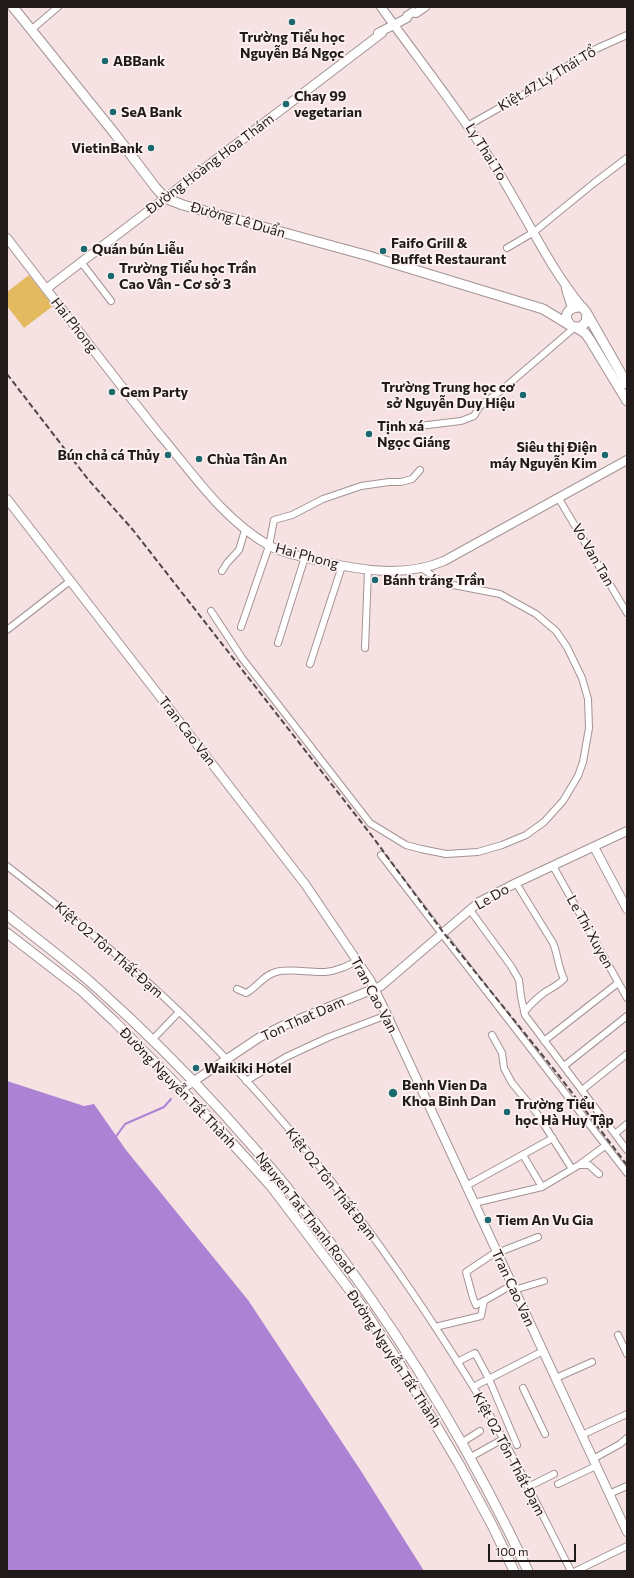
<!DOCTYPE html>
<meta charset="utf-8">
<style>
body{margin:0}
#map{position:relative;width:634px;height:1578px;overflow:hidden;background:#f6e2e3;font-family:Commissioner,sans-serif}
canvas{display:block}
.frame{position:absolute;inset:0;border:8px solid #211a1b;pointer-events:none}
.scale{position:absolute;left:488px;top:1544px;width:88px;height:18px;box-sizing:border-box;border:2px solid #211a1b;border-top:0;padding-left:5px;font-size:12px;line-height:14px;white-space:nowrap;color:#211a1b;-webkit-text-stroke:3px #fdf2f2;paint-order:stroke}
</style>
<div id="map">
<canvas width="634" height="1578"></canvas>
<div class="frame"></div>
<div class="scale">100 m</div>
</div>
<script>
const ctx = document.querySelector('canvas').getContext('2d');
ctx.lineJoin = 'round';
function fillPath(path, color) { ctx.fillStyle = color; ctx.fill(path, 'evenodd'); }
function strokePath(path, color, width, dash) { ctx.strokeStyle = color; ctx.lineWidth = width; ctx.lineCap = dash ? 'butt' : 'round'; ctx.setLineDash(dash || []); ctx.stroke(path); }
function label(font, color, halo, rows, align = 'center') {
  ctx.font = font + ' Commissioner,sans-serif'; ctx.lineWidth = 3.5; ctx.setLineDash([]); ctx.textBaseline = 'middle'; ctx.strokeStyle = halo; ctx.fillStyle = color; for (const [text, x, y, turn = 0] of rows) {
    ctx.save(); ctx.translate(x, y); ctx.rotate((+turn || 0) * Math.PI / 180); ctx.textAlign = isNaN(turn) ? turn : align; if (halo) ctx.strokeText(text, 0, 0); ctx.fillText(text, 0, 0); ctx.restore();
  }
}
fillPath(new Path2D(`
 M29,275L53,306L24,328L7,306V292Z`), '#e3ba60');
fillPath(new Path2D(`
 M7,1081L84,1106L94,1104L126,1150L248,1300L361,1471L424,1571H7Z`), '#ac82d4');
strokePath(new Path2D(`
 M115,1138L125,1124L164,1107L171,1099`), '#ac82d4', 2);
const street = new Path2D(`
 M31,30L58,7
 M469,125L547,81L577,59L598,48L627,35
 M507,248L534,232L594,183L627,158
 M81,262L111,301
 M402,428L461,421L474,416L480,406L503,389L575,327
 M559,499L627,613
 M222,571L227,563L239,550L245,530
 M211,611L242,658L370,823L406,845L421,849L446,854L478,852L502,845L526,835L544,822L563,801L578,776L583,762L589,728L588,699L582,678L567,647L556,631L536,614L500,594L443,583L423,569
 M241,627L269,546L274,520L292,515L323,499L361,486L389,482H401L412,479L420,470
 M7,630L70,581
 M278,643L305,557
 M365,648L368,570
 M310,664L342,566
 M381,855L627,1173
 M7,866C61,908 115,951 165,998C286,1111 386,1245 472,1385C509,1445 539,1509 571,1571
 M553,866L627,998
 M516,883L553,943C558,955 558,967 564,979C558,985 552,988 545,992C537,998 530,1005 524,1012
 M470,910L511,966L519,980L521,997L525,1015L627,1150
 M237,989L246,993C257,988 263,975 276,972C292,968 309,973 325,972C337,971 347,966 357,961
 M492,1035L502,1053L504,1068L512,1083L536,1112L572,1169
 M152,1040L179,1012
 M544,1041L618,983
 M564,1066L627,1016
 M246,1081L286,1057L329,1037L387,1015
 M582,1090L627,1054
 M616,1133L627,1124
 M523,1155L542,1187
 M579,1165H589L599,1174
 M466,1186L553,1138
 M474,1203L542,1187L579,1165L605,1146
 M497,1253L538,1237
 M514,1290L544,1281
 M485,1300L476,1305L473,1298L466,1272L496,1252
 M435,1327L481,1316L484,1301L512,1285
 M618,1335L627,1354
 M457,1362L475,1353L489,1379L517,1445
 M556,1378L592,1362
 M473,1387L543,1351
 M523,1388L545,1434
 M582,1435L627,1414
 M461,1443L480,1431
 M469,1458L503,1439
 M593,1459L620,1444L627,1438
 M558,1484L596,1466
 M528,1487L554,1474
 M609,1494L627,1486
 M576,1571L627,1546`);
const secondary = new Path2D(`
 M381,7C419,60 459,110 494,165C524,212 547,264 582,307
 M378,33L407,18V16L413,12L416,13L425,7
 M7,238C58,304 109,371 161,436C194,475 223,519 268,545C281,553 297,555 311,559C354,569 402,579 444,561L627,460
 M46,289L382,33L383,31
 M566,289L572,308
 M7,499L305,884L370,980L387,1015L627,1532
 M594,847L627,909
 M182,1089L260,1037L282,1026L381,986L479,902L516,883L627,831`);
const primary = new Path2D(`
 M13,7L115,134L156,188L165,198L183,205L369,256L543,309L571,326
 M587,315L586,322L581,327H573C560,317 568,306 582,307L586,312L627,384
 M577,328L585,333L590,340L627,401
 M7,915C37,939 68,962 96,987C278,1150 424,1350 528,1571
 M7,933L82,991L115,1022L212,1121L271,1186L361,1305L399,1363L459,1464L492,1525L514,1571`);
strokePath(street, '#a49393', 8);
strokePath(secondary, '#a49393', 10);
strokePath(primary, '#a49393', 11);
strokePath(street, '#fff', 6);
strokePath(secondary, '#fff', 8);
strokePath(primary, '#fff', 9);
strokePath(new Path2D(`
 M7,374L87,478L133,530L240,667L372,836L443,932L560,1077L627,1165`), '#514748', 2, [6, 3]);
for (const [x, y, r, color] of [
 [292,22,4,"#1b686e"],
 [105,61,4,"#1b686e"],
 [286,104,4,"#1b686e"],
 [113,112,4,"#1b686e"],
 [151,148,4,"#1b686e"],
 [84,249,4,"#1b686e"],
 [383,251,4,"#1b686e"],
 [111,276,4,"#1b686e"],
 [112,392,4,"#1b686e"],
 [523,395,4,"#1b686e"],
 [369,434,4,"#1b686e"],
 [168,455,4,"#1b686e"],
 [605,455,4,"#1b686e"],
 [199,459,4,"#1b686e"],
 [375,580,4,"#1b686e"],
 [196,1068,4,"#1b686e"],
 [393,1093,5,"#1b686e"],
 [507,1112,4,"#1b686e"],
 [488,1220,4,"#1b686e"]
]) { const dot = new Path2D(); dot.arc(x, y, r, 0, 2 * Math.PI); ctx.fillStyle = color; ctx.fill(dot); strokePath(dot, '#fdf2f2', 1.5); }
label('bold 14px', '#211a1b', '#fdf2f2', [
 ["Trường Tiểu học",292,37,"center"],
 ["Nguyễn Bá Ngọc",292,53,"center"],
 ["ABBank",113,61],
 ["Chay 99",294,96],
 ["vegetarian",294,112],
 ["SeA Bank",121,112],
 ["VietinBank",143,148,"right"],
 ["Faifo Grill &",391,243],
 ["Buffet Restaurant",391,259],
 ["Quán bún Liễu",92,249],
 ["Trường Tiểu học Trần",119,268],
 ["Cao Vân - Cơ sở 3",119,284],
 ["Trường Trung học cơ",515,387,"right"],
 ["sở Nguyễn Duy Hiệu",515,403,"right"],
 ["Gem Party",120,392],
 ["Tịnh xá",377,426],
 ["Ngọc Giáng",377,442],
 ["Siêu thị Điện",597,447,"right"],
 ["máy Nguyễn Kim",597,463,"right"],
 ["Bún chả cá Thủy",160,455,"right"],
 ["Chùa Tân An",207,459],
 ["Bánh tráng Trần",383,580],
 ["Waikiki Hotel",204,1068],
 ["Benh Vien Da",402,1085],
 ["Khoa Binh Dan",402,1101],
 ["Trường Tiểu",515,1104],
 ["học Hà Huy Tập",515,1120],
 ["Tiem An Vu Gia",496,1220]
], 'left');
label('14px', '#211a1b', '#fdf2f2', [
 ["Kiệt 47 Lý Thái Tổ",547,79,-31],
 ["Ly Thai To",486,152,58],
 ["Đường Hoàng Hoa Thám",210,164,-37],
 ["Đường Lê Duẩn",238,220,16],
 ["Hai Phong",74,325,52],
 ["Vo Van Tan",593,555,60],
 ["Hai Phong",307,556,15],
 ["Tran Cao Van",187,731,52],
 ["Le Do",492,897,-30],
 ["Le Thi Xuyen",590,932,61],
 ["Kiệt 02 Tôn Thất Đạm",109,950,41],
 ["Tran Cao Van",374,995,62],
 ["Ton That Dam",303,1019,-24],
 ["Đường Nguyễn Tất Thành",178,1088,46],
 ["Kiệt 02 Tôn Thất Đạm",331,1184,52],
 ["Nguyen Tat Thanh Road",305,1213,52],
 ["Tran Cao Van",513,1288,65],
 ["Đường Nguyễn Tất Thành",394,1359,57],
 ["Kiệt 02 Tôn Thất Đạm",509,1454,62]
]);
</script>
